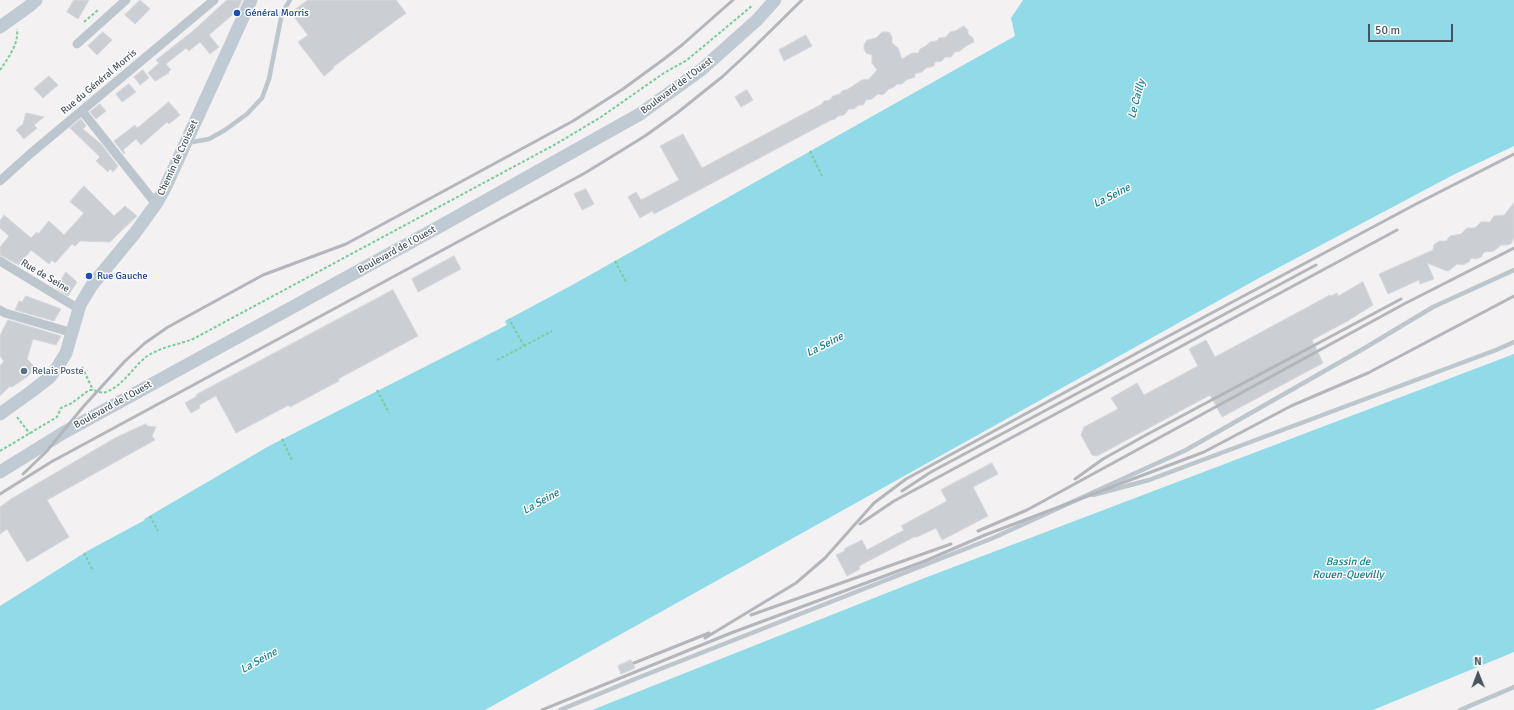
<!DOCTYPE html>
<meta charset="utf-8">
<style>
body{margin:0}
#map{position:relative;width:1514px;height:710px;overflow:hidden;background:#f3f1f1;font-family:Signika,sans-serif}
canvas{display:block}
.north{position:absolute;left:1458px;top:654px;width:40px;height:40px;-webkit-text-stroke:3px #fff;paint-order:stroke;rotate:359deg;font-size:11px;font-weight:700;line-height:16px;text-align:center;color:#49555e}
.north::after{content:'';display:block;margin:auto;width:14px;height:18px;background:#49555e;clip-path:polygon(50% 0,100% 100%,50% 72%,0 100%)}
.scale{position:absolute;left:1368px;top:24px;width:85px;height:18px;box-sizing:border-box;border:2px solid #49555e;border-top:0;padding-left:5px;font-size:12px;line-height:14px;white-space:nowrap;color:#49555e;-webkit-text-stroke:3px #fff;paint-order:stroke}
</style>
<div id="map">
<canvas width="1514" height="710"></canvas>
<div class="north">N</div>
<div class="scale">50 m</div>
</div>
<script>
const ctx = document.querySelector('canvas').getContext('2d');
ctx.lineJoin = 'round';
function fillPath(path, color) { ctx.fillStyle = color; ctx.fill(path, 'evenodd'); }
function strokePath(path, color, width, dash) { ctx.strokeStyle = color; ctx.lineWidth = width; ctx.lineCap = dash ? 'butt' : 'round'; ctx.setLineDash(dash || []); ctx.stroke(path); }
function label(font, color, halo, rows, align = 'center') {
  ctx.font = font + ' Signika,sans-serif'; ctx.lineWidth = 3; ctx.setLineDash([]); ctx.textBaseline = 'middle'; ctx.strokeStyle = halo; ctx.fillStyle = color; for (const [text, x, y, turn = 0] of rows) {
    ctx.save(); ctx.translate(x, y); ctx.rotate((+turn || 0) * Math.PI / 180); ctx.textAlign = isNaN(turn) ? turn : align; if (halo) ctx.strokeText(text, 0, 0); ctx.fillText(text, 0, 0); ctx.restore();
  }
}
fillPath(new Path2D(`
 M1023,0H1514V146L1453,175L1259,278L485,710H0V606L89,550L145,520L144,519L269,446L507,325L505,321L574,284L1015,36L1011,18Z
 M1514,354V652L1373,710H592L922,579Z`), '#91dbe9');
const building = new Path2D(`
 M74,0H89L78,19L67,12Z
 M140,0L150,9L135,24L125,15Z
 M227,0H242L237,11L209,35L219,47L210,54L200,42L189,51L186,48L166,64L171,70L168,72L169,73L155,81L148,73L159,63L156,60L193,31Z
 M308,0H396L406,13L333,67L334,68L324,76L298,42L308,35L291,13Z
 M964,26L968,30V34L973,38L974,42L966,46L960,51L955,52L951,57H945L942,61L935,62L934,66L926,68L922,72L915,74V77L906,80L902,84H897L894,87L889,89L883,95L878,94L872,99L866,100L863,105H859L854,109H849L844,115L838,116L835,119L831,120L654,214L652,211L640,218L628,197L636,192L641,200L679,180L660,146L683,134L702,168L822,104L824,101L830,100L833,96L840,94L842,91L848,89L862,80L869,79L877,70L872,63V55L866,53L864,49V45L867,40L876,38L882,32H889L892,37V43L898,48L902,59L912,53H918L920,49L926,46L930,42L937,41L939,38L946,37L950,32L955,31Z
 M103,32L112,40L97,55L88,46Z
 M806,35L812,46L784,61L779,50Z
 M143,70L149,78L140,85L134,77Z
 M49,76L58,85L43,98L34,89Z
 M129,84L136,92L122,102L116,94Z
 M747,90L753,100L741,107L735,97Z
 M169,102L180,115L169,124L167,122L141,145L136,139L123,150L125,153L124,154L114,141L135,125L137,128Z
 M100,104L106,111L96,119L90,112Z
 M26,113L44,117L34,125L37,128L24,139L16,130L23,124Z
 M81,119L86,126L83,129L101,144L118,166L113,172L110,169L108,172L96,161L100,157L70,128Z
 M84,186L114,216L125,206L137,216L121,231L110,242L80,241L75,246L72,244L55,263L52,260L49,264L31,250L19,265L0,255V247L9,236L0,228V221L4,215L31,238L37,232L38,234L49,221L64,235L84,213L70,202Z
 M586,189L594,204L582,210L574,194Z
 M1514,203V238L1511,244L1506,245H1501L1494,251L1484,252L1481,257L1476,259L1471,258L1469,262L1463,265L1457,264L1450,270L1447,271L1427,263L1434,279L1420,284L1419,280L1388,294L1379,274L1433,250L1434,245L1439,241H1446L1450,236L1461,234L1467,228H1475L1481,222H1490L1494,216L1504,215Z
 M454,256L461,269L418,292L412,279Z
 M66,272L77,282L68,296L56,288Z
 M1363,282L1373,305L1346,322L1312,340L1323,363L1222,417L1210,395L1097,456L1092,455L1081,435L1084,427L1118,409L1111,398L1137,383L1144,395L1198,366L1189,349L1206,340L1215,357L1330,295L1331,296L1337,293L1338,296Z
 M393,290L418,336L338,379L339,381L290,407L289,405L236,433L216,396L199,405L200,408L191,413L185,403L197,396L196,395Z
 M26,296L61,309L54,321L15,310L19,301L22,302Z
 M8,320L61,336L56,345L33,339L27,359L36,368L27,377L12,387L10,386L0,396V366L4,361L0,356V336Z
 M146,424L147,426L156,427L152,436L155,440L47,500L69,537L27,562L7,529L0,534V507L11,499L115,438Z
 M992,463L998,474L973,487L988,516L942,540L936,528L917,537H914L859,566L860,569L847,576L836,555L845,551L844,549L862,540L867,550L904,530L901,526L947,501L941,490Z
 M631,660L635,668L621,674L618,666Z`);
fillPath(building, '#cbced3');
strokePath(building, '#d5d7dc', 1);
strokePath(new Path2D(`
 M84,22L98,10
 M0,70C8,58 19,44 17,29
 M810,151L823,178
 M615,261L626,282
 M524,346L552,331
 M497,360L524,346L509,319
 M82,367L93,390
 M377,390L389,413
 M17,417L30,434
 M282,439L292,460
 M0,451L57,417L61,408L72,403L89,390H93L103,393C123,387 131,369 146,357C160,347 177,345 193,339L556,144L601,117L664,73L687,60L753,5
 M150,516L158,531
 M84,553L92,569`), '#7bcb9f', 2, [3, 2]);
strokePath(new Path2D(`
 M187,143L209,139L225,130L247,114L262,98L269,79L282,13L290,0
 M1093,495L1149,480L1496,350L1514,342
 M560,710L640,677L993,538L1186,450L1363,349L1433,307L1514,270
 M1460,710L1514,687`), '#bdc6cd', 4.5);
strokePath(new Path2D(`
 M77,44L126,0
 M82,111L156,204
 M0,181L30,154L214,0
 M0,261L79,309
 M0,310L5,313L73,333`), '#bdc6cd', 9);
strokePath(new Path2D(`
 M0,27L28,7L36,0
 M0,414L32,391L50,377L58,366L66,353L80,305L92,285L135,233L156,204L165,188L251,0
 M0,472L63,433L444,224L640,114L701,70L757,20L775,0`), '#bfcad3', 13);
strokePath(new Path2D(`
 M23,474L46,452L83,407L125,361L145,343L168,327L263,275L346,244L573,121L623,89L664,59L682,45L733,0
 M1075,479L1103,459L1146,435L1401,299
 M902,491L931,472L1316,265
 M0,494L51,462L585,173L645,136L677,113L722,77L749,52L802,0
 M860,524L894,501L1397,230
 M978,531L1027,510L1404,304L1514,248
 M751,615L951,544
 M705,638L796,583L825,558L874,503L906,479L1148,347L1418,203L1514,154
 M634,663L709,633
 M542,710L731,633L925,561L985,535L1204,452L1291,406L1368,373L1514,296`), '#b3b6bb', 3);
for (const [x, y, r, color] of [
 [237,13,4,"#1a4fb4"],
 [89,276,4,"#1a4fb4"],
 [24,371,4,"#5c6f8a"]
]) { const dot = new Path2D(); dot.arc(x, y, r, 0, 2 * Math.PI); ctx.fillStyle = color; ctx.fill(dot); strokePath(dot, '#fff', 1.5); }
label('10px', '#164399', '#fff', [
 ["Général Morris",245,13],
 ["Rue Gauche",97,276]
], 'left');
label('10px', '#49555e', '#fff', [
 ["Rue du Général Morris",99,82,-40],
 ["Boulevard de l'Ouest",677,86,-37],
 ["Chemin de Croisset",178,158,-65],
 ["Boulevard de l'Ouest",397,250,-29],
 ["Rue de Seine",45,276,31],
 ["Boulevard de l'Ouest",113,405,-29]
]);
label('10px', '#4e5e75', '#fff', [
 ["Relais Poste",32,371]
], 'left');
label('italic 11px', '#127d90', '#fff', [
 ["Le Cailly",1137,99,-75],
 ["La Seine",1112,196,-27],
 ["La Seine",825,345,-27],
 ["La Seine",541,502,-29],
 ["Bassin de",1348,562],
 ["Rouen-Quevilly",1348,575],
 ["La Seine",259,661,-29]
]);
</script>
